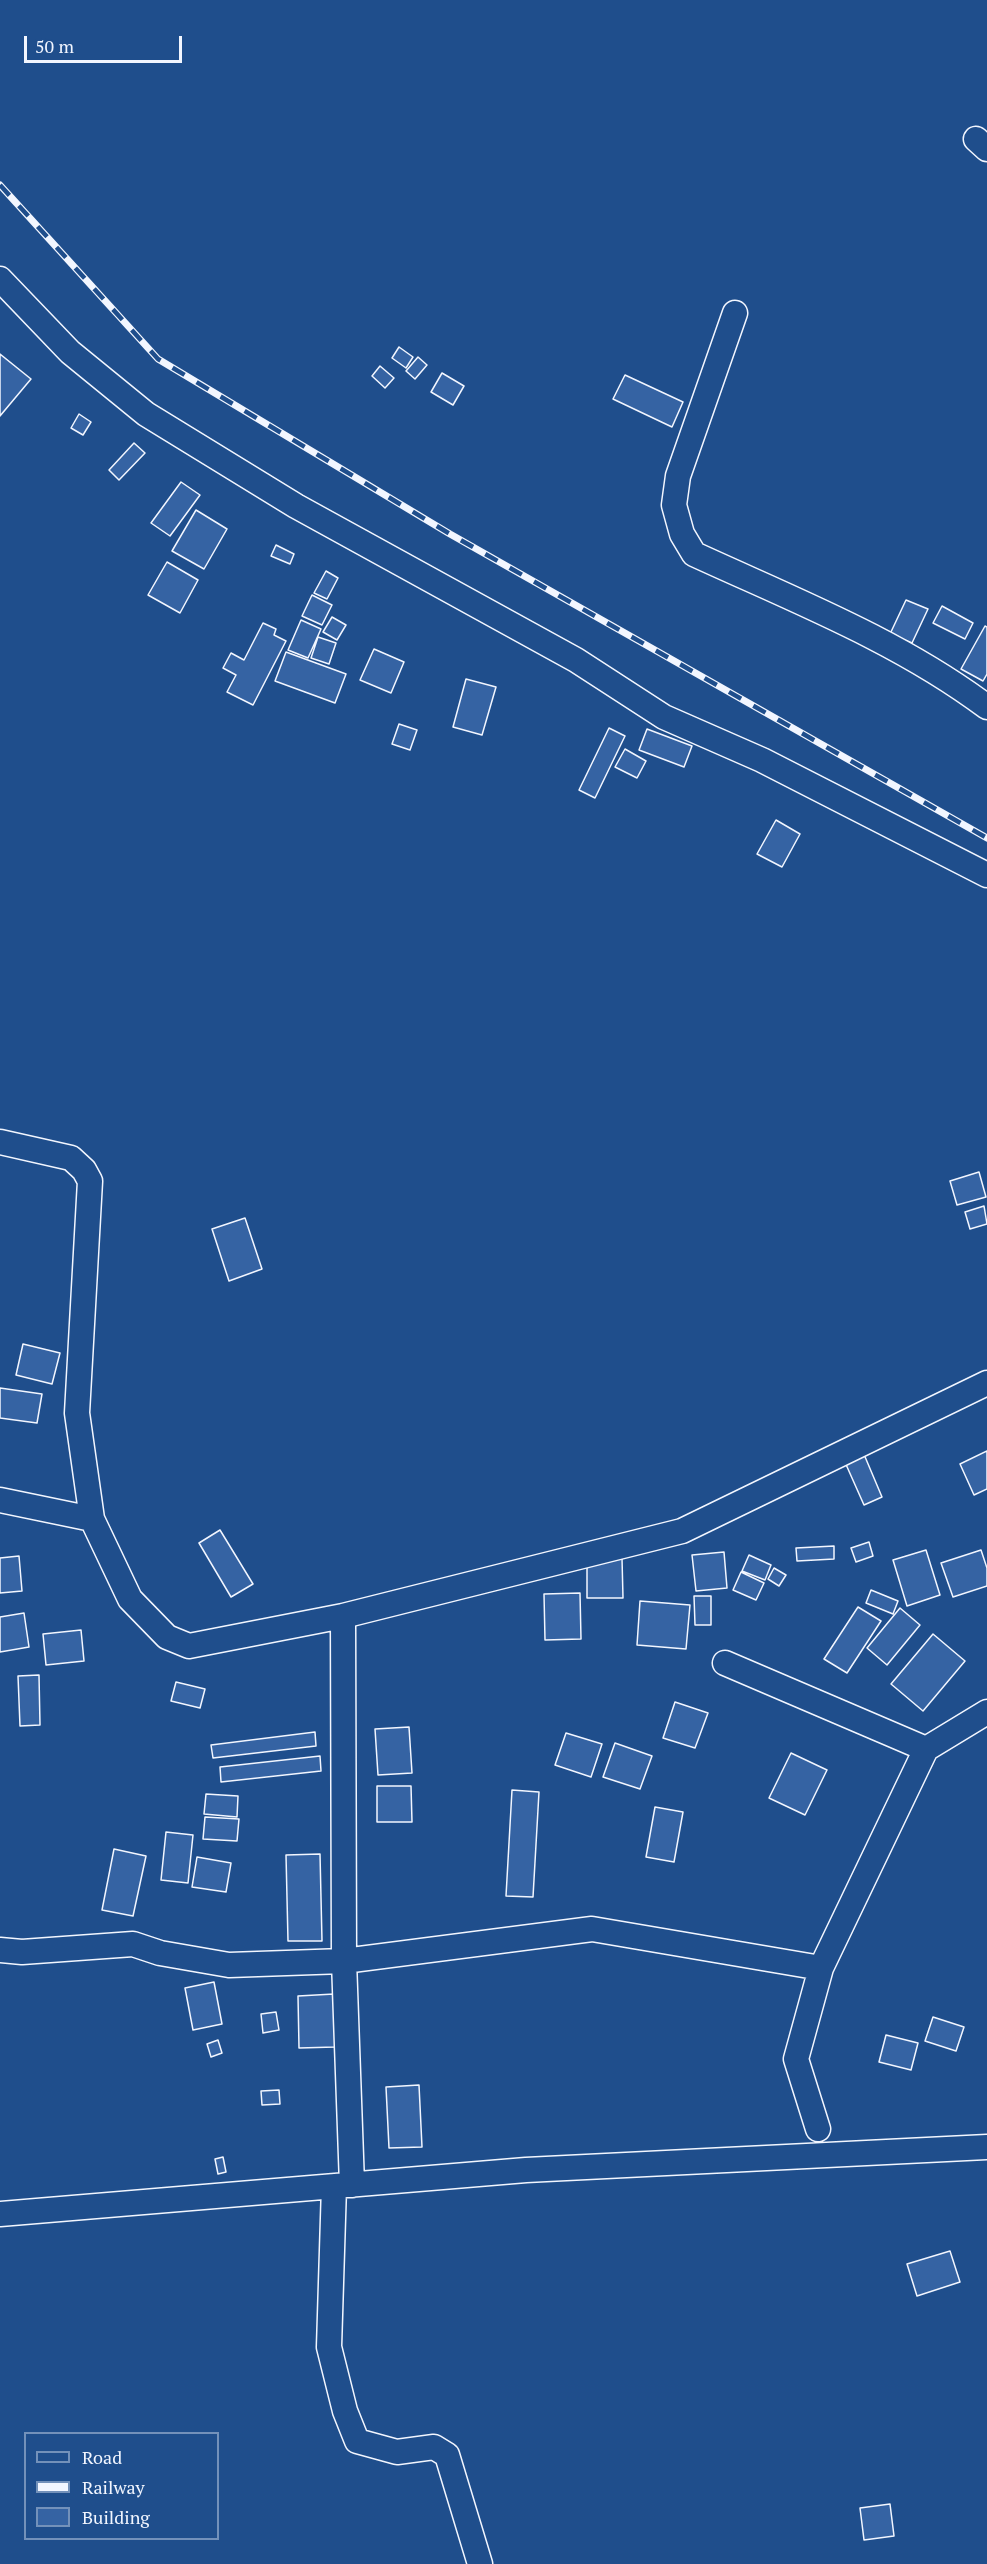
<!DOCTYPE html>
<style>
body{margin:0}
#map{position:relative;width:987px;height:2564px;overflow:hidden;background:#1f4e8c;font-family:"PT Serif",serif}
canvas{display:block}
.legend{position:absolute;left:24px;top:2432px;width:195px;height:108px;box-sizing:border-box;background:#1f4e8c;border:2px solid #7391ba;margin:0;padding:8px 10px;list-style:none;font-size:18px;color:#f2f6ff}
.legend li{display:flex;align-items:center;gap:12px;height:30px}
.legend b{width:30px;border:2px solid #7391ba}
.scale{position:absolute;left:24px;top:36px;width:158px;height:27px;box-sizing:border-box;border:3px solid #f2f6ff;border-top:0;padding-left:8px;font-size:18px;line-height:21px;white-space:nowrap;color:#f2f6ff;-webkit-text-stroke:4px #1f4e8c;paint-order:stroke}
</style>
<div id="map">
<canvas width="987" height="2564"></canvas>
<ul class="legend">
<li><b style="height:8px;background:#1f4e8c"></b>Road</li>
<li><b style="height:8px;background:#f2f6ff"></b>Railway</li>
<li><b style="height:16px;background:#3563a3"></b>Building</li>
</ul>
<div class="scale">50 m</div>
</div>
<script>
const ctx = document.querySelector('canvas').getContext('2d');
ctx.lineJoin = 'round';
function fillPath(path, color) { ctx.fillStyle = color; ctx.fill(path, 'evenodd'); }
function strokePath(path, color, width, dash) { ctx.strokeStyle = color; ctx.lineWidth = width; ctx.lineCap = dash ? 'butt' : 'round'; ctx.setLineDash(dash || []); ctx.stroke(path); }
const building = new Path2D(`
 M399,347L413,357L406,368L392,358Z
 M0,354L31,379L0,416Z
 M418,357L427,365L415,379L406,371Z
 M380,366L394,378L385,388L372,376Z
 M442,373L464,386L453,405L431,392Z
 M625,375L683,402L672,427L613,399Z
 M79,414L91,422L83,435L71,428Z
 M134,443L145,453L119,480L109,470Z
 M181,482L200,495L170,536L151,523Z
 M196,510L227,529L204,569L172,551Z
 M276,545L294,554L290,564L271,556Z
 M167,562L198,580L180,613L148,595Z
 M326,571L338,578L327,599L314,593Z
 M312,595L332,605L322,625L302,616Z
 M906,600L928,609L912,643L890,634Z
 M942,606L973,623L965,639L933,623Z
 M332,617L346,625L337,640L323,632Z
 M301,620L321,629L308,658L288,650Z
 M263,623L276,629L274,635L286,641L253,705L227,692L236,675L223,668L231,653L244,660Z
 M985,626L987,627V674L983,681L961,669Z
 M318,637L336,643L329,664L311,658Z
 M374,649L404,662L391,693L360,680Z
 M286,652L346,674L335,703L275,681Z
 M466,679L496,687L482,735L453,727Z
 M399,724L417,730L410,750L392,744Z
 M609,728L625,736L595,798L579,790Z
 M647,729L692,746L684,767L639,750Z
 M625,749L646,761L637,778L615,767Z
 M776,820L800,834L782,867L757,854Z
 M979,1172L986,1197L957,1205L950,1181Z
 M984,1206L987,1224L970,1229L965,1212Z
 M245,1218L262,1269L229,1281L212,1229Z
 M23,1344L60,1353L52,1384L16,1375Z
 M0,1388L42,1394L37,1423L0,1418Z
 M987,1451V1489L974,1495L960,1464Z
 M863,1452L882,1497L864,1505L844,1460Z
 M220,1530L253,1584L231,1597L199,1543Z
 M869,1542L873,1556L856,1562L851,1548Z
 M834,1546V1559L797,1561L796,1548Z
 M926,1550L940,1595L907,1606L893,1560Z
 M981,1550L987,1568V1586L953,1597L941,1563Z
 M724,1552L727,1588L696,1591L692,1555Z
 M749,1555L771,1565L765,1580L742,1571Z
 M19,1556L22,1591L0,1593V1558Z
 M622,1558L623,1598H587V1559Z
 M774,1568L786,1575L779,1586L768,1579Z
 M741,1572L764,1583L756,1600L733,1590Z
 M871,1590L898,1601L893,1614L866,1603Z
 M580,1593L581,1639L545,1640L544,1594Z
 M694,1596H711V1625H695Z
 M640,1601L690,1605L686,1649L637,1645Z
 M858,1607L881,1621L847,1673L824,1659Z
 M900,1608L920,1625L887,1665L867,1648Z
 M24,1613L29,1647L0,1652V1617Z
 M81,1630L84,1661L46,1665L43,1634Z
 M933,1634L965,1661L923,1711L891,1684Z
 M39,1675L40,1725L20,1726L18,1676Z
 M176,1682L205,1689L200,1708L171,1701Z
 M675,1702L708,1713L695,1748L663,1738Z
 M409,1727L412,1773L378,1775L375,1729Z
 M315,1732L316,1746L213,1758L211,1745Z
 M566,1733L602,1744L591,1777L555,1765Z
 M615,1743L652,1756L640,1789L603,1777Z
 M791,1753L827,1770L805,1815L769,1798Z
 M320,1756L321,1771L221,1782L220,1767Z
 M377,1786H411L412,1822H377Z
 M512,1790L539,1792L533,1897L506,1896Z
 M206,1794L238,1796L237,1817L204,1814Z
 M655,1807L683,1812L674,1862L646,1857Z
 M205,1817L239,1819L237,1841L203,1839Z
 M166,1832L193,1835L188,1883L161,1880Z
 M114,1849L146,1856L133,1916L102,1910Z
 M320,1854L322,1941H288L286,1855Z
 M197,1857L231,1863L226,1892L192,1887Z
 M214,1982L222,2024L193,2030L185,1988Z
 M334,1994L335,2047L299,2048L298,1996Z
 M276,2012L279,2030L263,2033L261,2014Z
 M933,2017L964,2027L956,2051L925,2041Z
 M886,2035L918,2043L911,2070L879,2062Z
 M218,2040L222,2053L211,2057L207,2044Z
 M419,2085L422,2147L389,2148L386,2087Z
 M279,2090L280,2104L262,2105L261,2091Z
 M223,2157L226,2172L218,2174L215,2159Z
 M950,2251L960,2282L917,2296L907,2264Z
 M890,2504L894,2536L864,2540L860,2508Z`);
fillPath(building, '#3563a3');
strokePath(building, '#f2f6ff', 1.5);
const minor = new Path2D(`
 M976,139L987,149
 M0,279L70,352L146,414L296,506L576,660L664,717L762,760L987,875
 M735,313L678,476L674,505L682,534L694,554C794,600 899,641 987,707
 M0,1142L71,1158L84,1170L90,1181L77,1413L92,1519L130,1599L167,1637L189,1646L343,1616L682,1531L987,1383
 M0,1500L92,1519
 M343,1616L344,1961L352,2185
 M725,1663L926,1749
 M0,1950L22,1952L133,1944L160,1953L229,1965L344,1961L592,1929L821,1968
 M818,2129L796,2059L821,1968L926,1749L987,1712
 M334,2186L329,2347L345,2411L357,2441L397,2452L434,2447L447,2455L480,2564
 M0,2214L526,2170L987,2147`);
strokePath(minor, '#f2f6ff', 27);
strokePath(minor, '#1f4e8c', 24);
const rail = new Path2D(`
 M0,185L158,359L450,534L987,838`);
strokePath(rail, '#f2f6ff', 7);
strokePath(rail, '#1f4e8c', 4.5, [14]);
</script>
